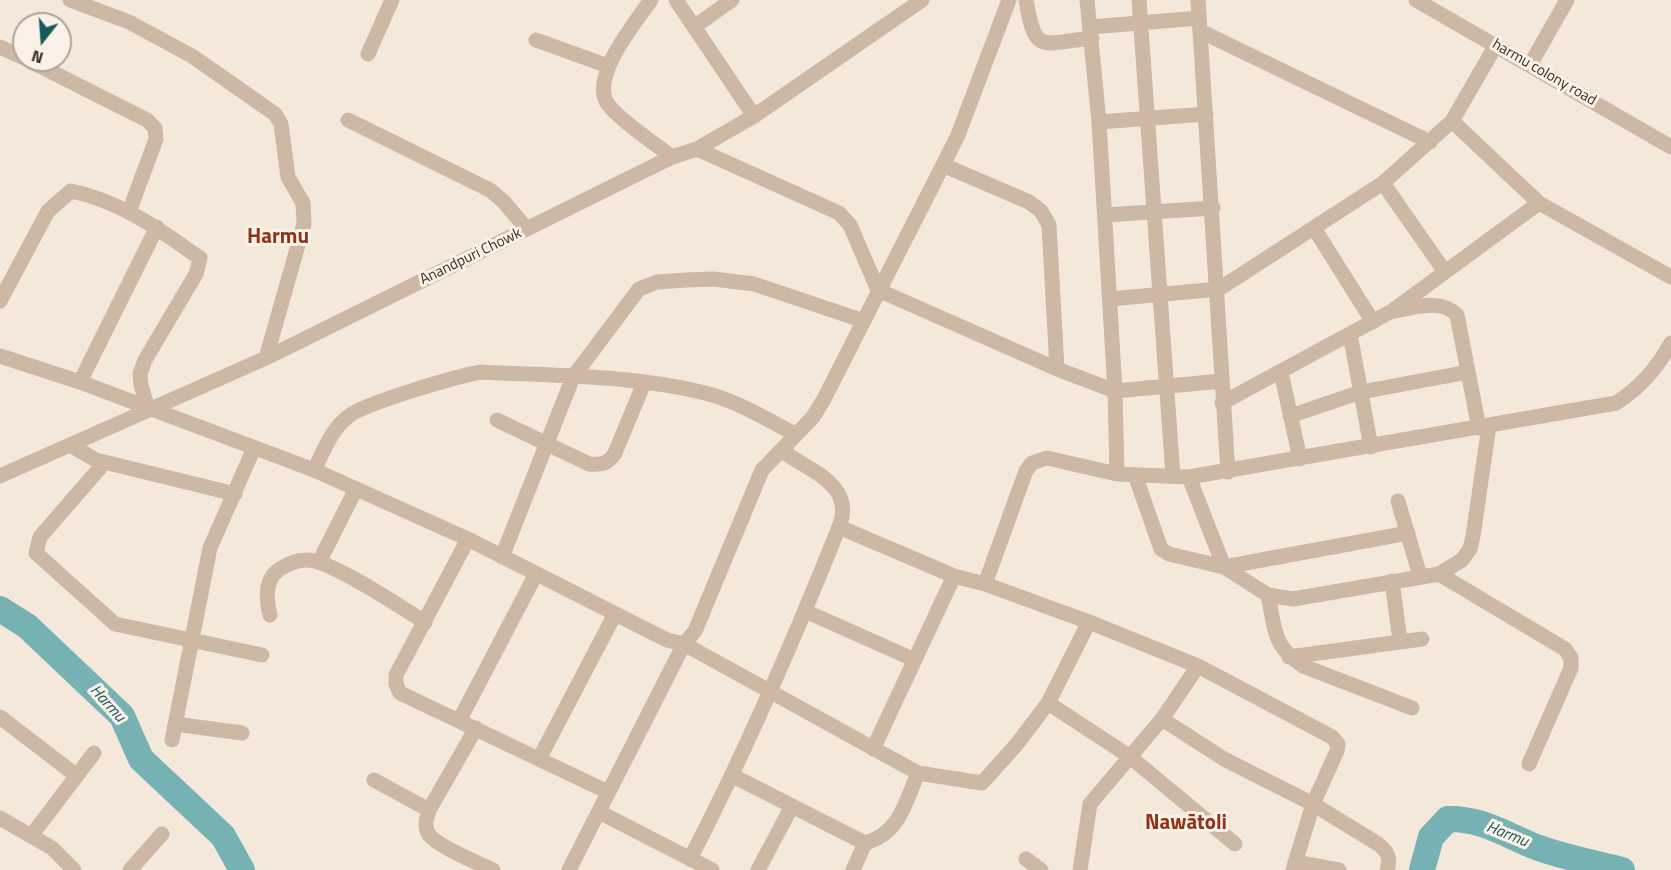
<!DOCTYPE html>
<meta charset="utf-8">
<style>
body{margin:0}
#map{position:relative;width:1671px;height:870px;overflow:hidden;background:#f4e8da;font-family:"Titillium Web",sans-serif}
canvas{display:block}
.north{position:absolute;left:12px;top:12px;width:60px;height:60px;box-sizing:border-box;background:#fbf2e7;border:2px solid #ada39a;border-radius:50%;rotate:197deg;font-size:16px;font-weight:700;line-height:24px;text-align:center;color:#382c27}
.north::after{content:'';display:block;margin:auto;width:21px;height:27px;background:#18595e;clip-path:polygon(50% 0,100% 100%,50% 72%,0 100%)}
</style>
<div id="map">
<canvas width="1671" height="870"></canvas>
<div class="north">N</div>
</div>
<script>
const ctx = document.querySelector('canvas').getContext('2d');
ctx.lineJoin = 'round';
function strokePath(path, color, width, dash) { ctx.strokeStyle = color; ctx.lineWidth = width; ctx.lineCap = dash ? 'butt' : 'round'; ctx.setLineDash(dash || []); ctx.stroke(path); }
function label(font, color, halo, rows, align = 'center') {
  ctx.font = font + ' "Titillium Web",sans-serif'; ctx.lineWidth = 6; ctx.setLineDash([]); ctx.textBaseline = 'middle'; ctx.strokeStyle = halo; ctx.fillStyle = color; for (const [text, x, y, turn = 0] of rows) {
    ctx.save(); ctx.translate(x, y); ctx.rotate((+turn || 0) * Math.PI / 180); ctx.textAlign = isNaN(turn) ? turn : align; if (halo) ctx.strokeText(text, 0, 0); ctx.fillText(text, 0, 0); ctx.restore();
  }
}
strokePath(new Path2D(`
 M0,609L27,626L122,716L141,759L223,836L242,870
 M1422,870L1431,837L1448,819C1481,818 1506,835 1536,847C1563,857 1594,863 1622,870`), '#76b1b4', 26);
strokePath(new Path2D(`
 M70,0L129,22L192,56L275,114L281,124L288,177L303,203L304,224L266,358
 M651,0C635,23 586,81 610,107C627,126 652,141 672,157
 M676,0L754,116
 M1026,0C1035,56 1042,43 1092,38
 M1087,0L1099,122L1115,391L1117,474
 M1139,0L1173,476
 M1198,0L1228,472
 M1416,0L1671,147
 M694,27L732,0
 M1091,27L1199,18
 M1200,31L1430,142
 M536,40L608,66
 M0,47L24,58
 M368,54L392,0
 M28,60L147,120L155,128L156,139L129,212
 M1530,65L1567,0
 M348,120L490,190L503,201L527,229
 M1452,121L1539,203L1671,277
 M1099,122L1206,114
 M697,149L839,213L850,225L878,290L1057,369L1115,391L1222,381
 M943,165L1029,202L1041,211L1049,225L1057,369
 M1383,183L1445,272
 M1105,215L1213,208
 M1314,228L1373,322
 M1110,299L1219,289L1383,183L1452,121L1496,45
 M0,301L48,211L71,191C116,200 155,226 191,252L200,258L196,274L145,360L140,374L141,385L148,409
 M1393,311C1414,308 1441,298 1457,315L1479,428
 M1350,334L1371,447
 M0,356L80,382L314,470L468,539L667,640L684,644L695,631L762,470L813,417L824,399L943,165L958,135L1009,0
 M1281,372L1300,459
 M80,382L157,227
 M1222,403L1392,311L1539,203
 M1290,416L1361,392L1468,372
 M497,420L589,464C602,465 608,464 615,453L644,383
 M70,445L96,460L235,494
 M782,451C811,471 856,486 839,527L954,576L985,584L1089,622L1198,666L1332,737L1338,744L1337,751L1313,804L1293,870
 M105,462L40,537L36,553L115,624L262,655
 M314,470C324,451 331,429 349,416C365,403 458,376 481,372C555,376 632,375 705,393C737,401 767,419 796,435
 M1135,475L1161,549L1169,554L1224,567L1408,533
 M0,476L266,358L672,157L697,149L754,116L922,0
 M1189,477L1224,567L1268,595L1280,597L1293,599L1439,574L1462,560L1470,549L1473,536L1489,426
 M1398,501L1420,576
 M468,539L396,675V684L400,693L608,792
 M502,557L573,377L639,289L657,282L686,280L714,279L754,284L864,321
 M319,562L356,489
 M1439,574L1565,649L1571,658V668L1529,764
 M1392,581L1400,641
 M985,584L1026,471L1032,463L1047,458L1117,474L1189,477L1616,403C1641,387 1656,369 1671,343
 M1268,595C1275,628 1272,646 1303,666L1412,708
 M805,611L915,660
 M270,615C266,599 264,579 280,569C288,564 296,560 306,560C328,558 402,608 425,622
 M1289,657L1422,639
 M1048,703L1129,756L1235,844
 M0,717L77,776
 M1162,719L1224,759L1313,804L1378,844C1388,852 1391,858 1387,870
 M459,721L536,574
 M175,724L242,733
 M476,728L429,810C427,818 424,825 428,833C435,846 479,863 493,870
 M172,740L210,548L254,448
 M873,749L954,576
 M539,759L615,614
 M733,776L865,843
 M374,780L429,810
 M599,812L712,870
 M0,818L52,848L74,870
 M31,836L94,753
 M690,859C746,751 794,640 839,527
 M1026,859L1041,870
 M1295,862L1339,870
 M130,870L162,834
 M569,870L684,644L918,773L982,783L1017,744L1048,703L1089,622
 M758,870L792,806
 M853,870L865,843C900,833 905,803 918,773
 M1080,870L1090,804L1162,719L1198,666`), '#cdb7a5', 15);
label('15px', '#382c27', '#fbf2e7', [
 ["harmu colony road",1544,73,30],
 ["Anandpuri Chowk",471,257,-26]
]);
label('italic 16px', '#18595e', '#fbf2e7', [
 ["Harmu",107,704,48],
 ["Harmu",1507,835,22]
]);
label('bold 21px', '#8f3418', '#fbf2e7', [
 ["Harmu",278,238],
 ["Nawātoli",1186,824]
]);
</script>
